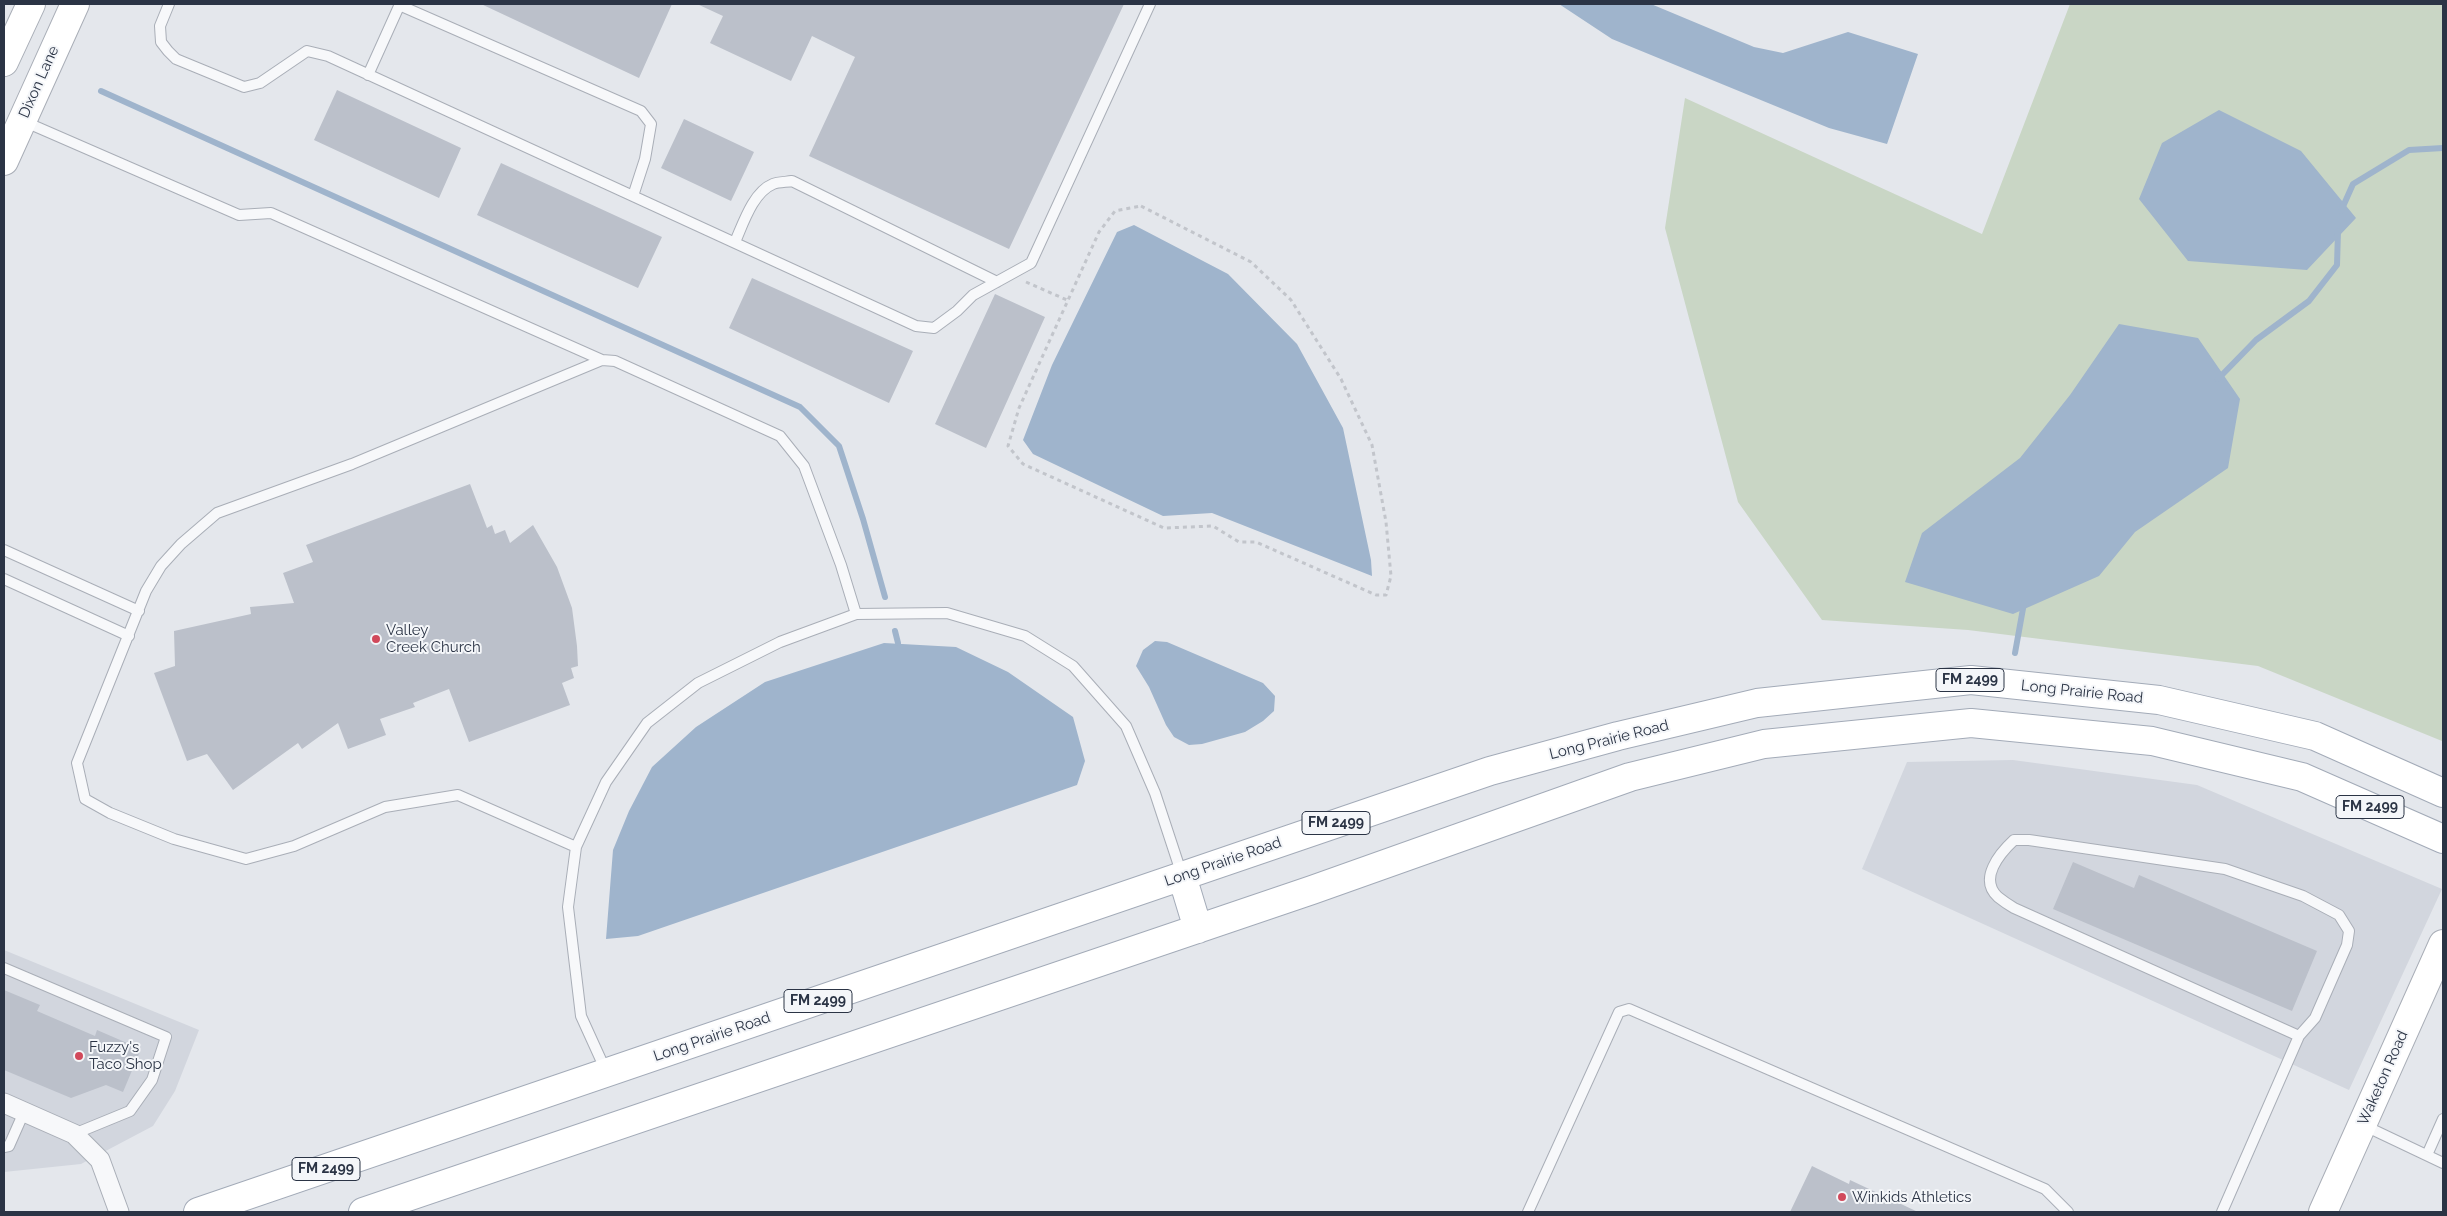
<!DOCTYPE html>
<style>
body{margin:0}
#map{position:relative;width:2447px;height:1216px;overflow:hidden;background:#e4e7ec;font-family:Raleway,sans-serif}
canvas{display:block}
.frame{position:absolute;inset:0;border:5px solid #2b3445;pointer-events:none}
</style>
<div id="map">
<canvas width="2447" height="1216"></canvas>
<div class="frame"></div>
</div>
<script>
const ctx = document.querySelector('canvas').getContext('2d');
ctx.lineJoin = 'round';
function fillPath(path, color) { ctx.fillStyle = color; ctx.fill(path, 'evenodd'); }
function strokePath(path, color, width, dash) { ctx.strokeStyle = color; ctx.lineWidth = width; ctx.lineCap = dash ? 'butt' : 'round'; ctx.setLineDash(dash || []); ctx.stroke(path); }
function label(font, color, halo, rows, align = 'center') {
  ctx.font = font + ' Raleway,sans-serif'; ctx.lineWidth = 4; ctx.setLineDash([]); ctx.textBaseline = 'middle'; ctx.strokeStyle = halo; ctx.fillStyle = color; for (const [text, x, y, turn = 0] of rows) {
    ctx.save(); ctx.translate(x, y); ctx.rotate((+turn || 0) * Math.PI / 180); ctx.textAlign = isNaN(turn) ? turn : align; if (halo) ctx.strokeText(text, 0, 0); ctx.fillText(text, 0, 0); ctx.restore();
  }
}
fillPath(new Path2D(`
 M2013,760L2197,785L2442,889L2349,1090L1862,869L1907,762Z
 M4,950L199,1030L175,1091L153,1126L81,1164L4,1172Z`), '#d2d6de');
fillPath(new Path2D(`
 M2070,4H2443L2442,741L2258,666L1968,630L1822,620L1738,502L1665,228L1685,98L1982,234Z`), '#c9d6c5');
fillPath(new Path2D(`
 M1559,4H1651L1754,47L1783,53L1848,32L1918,54L1887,144L1829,128L1612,39Z
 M2219,110L2301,151L2356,218L2307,270L2188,261L2139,199L2162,143Z
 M1134,225L1228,274L1297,344L1343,428L1371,560L1372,576L1212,513L1163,516L1033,454L1023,440L1052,365L1117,232Z
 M2119,324L2198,338L2240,399L2228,468L2135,532L2099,576L2013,614L1905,582L1922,533L2020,458L2070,395Z
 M1155,641L1167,642L1263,683L1275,696L1274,711L1263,721L1245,732L1202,744L1189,745L1174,737L1166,725L1149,687L1136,666L1143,650Z
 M884,643L956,647L1008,672L1073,717L1085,761L1077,785L638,936L606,939L613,850L629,811L652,767L696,727L765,682Z`), '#9fb4cc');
strokePath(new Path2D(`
 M101,91L800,407L839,446L863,519L885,597
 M2341,211L2353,184L2409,150L2443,148
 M2218,379L2256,340L2309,301L2337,265L2338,231
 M895,631L898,643
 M2015,653L2024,603`), '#9fb4cc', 6);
fillPath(new Path2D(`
 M481,4H672L639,78Z
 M697,4H1124L1009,249L809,156L855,57L812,36L791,81L710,43L723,16Z
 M337,90L461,148L439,198L314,140Z
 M684,119L754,152L731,201L661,168Z
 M501,163L662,237L638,288L477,215Z
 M752,278L913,351L889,403L729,328Z
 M995,294L1045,317L986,448L935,424Z
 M470,484L487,528L492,525L495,534L505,530L510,543L533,525L557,567L572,608L577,646L578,666L571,668L574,678L562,683L570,705L469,742L449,689L413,703L415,707L380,719L386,735L348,749L338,723L302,749L298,743L233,790L207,754L187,761L154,673L175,666L174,631L251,614L250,607L294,603L283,573L313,562L306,545Z
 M2073,862L2134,888L2139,875L2317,951L2292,1011L2053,909Z
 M4,990L40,1005L37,1011L95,1036L97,1030L141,1049L123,1092L106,1085L71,1098L4,1070Z
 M1812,1166L1849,1184L1850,1180L1918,1212H1790Z`), '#bbc0ca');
const lane = new Path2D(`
 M169,4L160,26L161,42L168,51L176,59L244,87L260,83L307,51L328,56L916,326L934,328L957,311L973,295L1031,263L1150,4
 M399,5L641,111L651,124L645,159L633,196
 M368,75L400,4
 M23,121L239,215L271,213L602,360
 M735,242C743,224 753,192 773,184C778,182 787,182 792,181L997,282
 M4,550L139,611
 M4,579L129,636
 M576,847L458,795L385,807L294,846L246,859L174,839L110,813L85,799L77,763L146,591L161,566L181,544L217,513L352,464L602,360L615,361L780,436L804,466L841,565L856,614
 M4,968L166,1037L152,1080L130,1111L74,1134
 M606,1071L581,1016L568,907L576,847L606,782L647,723L698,683L780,642L856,614L947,613L1025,636L1073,666L1126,726L1155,793L1182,875
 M2363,1125L2443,1163
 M4,1147L9,1146L24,1112
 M2427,1155L2443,1119
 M1528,1212L1619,1012L1629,1009L2045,1189L2068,1212
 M2222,1212L2299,1036L2315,1018L2347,945L2349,931L2339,915L2303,896L2225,869L2029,840H2014C2000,853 1978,879 1998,897C2003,901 2009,905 2014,908L2299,1036`);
const street = new Path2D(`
 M4,1103L74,1134L100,1160L119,1212`);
const secondary = new Path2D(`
 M4,62L31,4
 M4,161L75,4
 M2323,1212L2443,944`);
const primary = new Path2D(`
 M1182,876L1198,929
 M198,1212L1490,771L1618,736L1757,703L1971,680L2159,700L2315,736L2443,793
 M363,1212L1312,890L1630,777L1764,744L1971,723L2152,741L2302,777L2443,839`);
strokePath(lane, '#a9aeb7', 12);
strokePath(street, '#a9aeb7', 21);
strokePath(secondary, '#a9aeb7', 30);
strokePath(primary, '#a3abb8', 30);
strokePath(new Path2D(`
 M1141,206L1251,262L1291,300L1341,379L1372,445L1386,522L1391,576L1386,595H1376L1256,542H1239L1213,526L1164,528L1023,464L1008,446L1019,408L1099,232L1115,211Z
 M1026,282L1067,300`), '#c2c5cb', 3, [4, 4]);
strokePath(lane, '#f7f8fa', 10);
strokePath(street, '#f7f8fa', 19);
strokePath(secondary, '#fff', 28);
strokePath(primary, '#fff', 28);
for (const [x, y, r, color] of [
 [376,639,5,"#d1495b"],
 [79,1056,5,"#d1495b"],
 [1842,1197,5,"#d1495b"]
]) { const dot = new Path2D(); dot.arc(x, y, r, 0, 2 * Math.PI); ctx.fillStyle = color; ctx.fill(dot); strokePath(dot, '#f4f6f9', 2); }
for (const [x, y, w] of [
 [1970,680,68],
 [2370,807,68],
 [1336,823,68],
 [818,1001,68],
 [326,1169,68]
]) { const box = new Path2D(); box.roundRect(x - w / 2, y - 11.5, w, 23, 4); ctx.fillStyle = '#f4f6f9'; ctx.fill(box); strokePath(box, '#2b3445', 1); }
label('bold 14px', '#2b3445', null, [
 ["FM 2499",1970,680],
 ["FM 2499",2370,807],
 ["FM 2499",1336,823],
 ["FM 2499",818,1001],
 ["FM 2499",326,1169]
]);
label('15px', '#2b3445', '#f4f6f9', [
 ["Dixon Lane",39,82,-66],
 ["Long Prairie Road",2082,692,6],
 ["Long Prairie Road",1609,740,-14],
 ["Long Prairie Road",1223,862,-19],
 ["Long Prairie Road",712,1037,-19],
 ["Waketon Road",2383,1078,-66]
]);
label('15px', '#2b3445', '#f4f6f9', [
 ["Valley",386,630],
 ["Creek Church",386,647],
 ["Fuzzy's",89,1047],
 ["Taco Shop",89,1064],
 ["Winkids Athletics",1852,1197]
], 'left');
</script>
